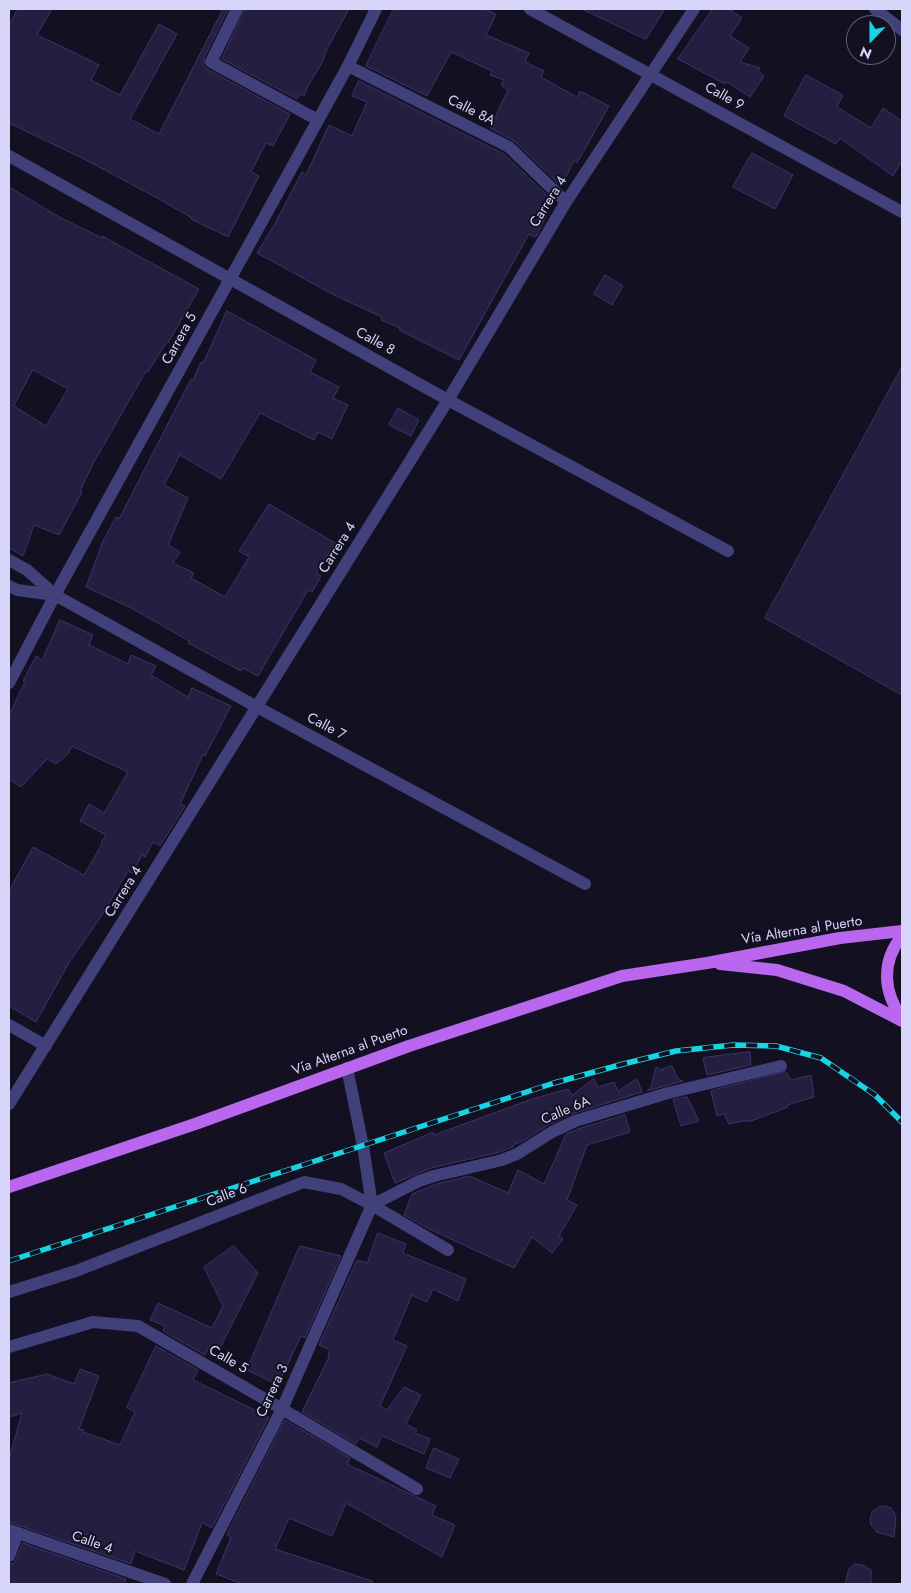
<!DOCTYPE html>
<meta charset="utf-8">
<style>
body{margin:0}
#map{position:relative;width:911px;height:1593px;overflow:hidden;background:#131021;font-family:Jost,sans-serif}
canvas{display:block}
.frame{position:absolute;inset:0;border:10px solid #d8d5fb;pointer-events:none}
.north{position:absolute;left:846px;top:15px;width:50px;height:50px;box-sizing:border-box;background:#131021;border:1px solid #625f78;border-radius:50%;rotate:202deg;font-size:14px;font-weight:700;line-height:20px;text-align:center;color:#d8d5fb}
.north::after{content:'';display:block;margin:auto;width:18px;height:22px;background:#18d4e3;clip-path:polygon(50% 0,100% 100%,50% 72%,0 100%)}
</style>
<div id="map">
<canvas width="911" height="1593"></canvas>
<div class="frame"></div>
<div class="north">N</div>
</div>
<script>
const ctx = document.querySelector('canvas').getContext('2d');
ctx.lineJoin = 'round';
function fillPath(path, color) { ctx.fillStyle = color; ctx.fill(path, 'evenodd'); }
function strokePath(path, color, width, dash) { ctx.strokeStyle = color; ctx.lineWidth = width; ctx.lineCap = dash ? 'butt' : 'round'; ctx.setLineDash(dash || []); ctx.stroke(path); }
function label(font, color, halo, rows, align = 'center') {
  ctx.font = font + ' Jost,sans-serif'; ctx.lineWidth = 4; ctx.setLineDash([]); ctx.textBaseline = 'middle'; ctx.strokeStyle = halo; ctx.fillStyle = color; for (const [text, x, y, turn = 0] of rows) {
    ctx.save(); ctx.translate(x, y); ctx.rotate((+turn || 0) * Math.PI / 180); ctx.textAlign = isNaN(turn) ? turn : align; if (halo) ctx.strokeText(text, 0, 0); ctx.fillText(text, 0, 0); ctx.restore();
  }
}
const building = new Path2D(`
 M18,9H52L37,35L69,50L99,65L91,80L120,95L159,24L177,34L130,119L159,134L223,9H228L204,58V66L207,69L290,114L273,146L266,143L251,172L259,176L228,237L191,219L192,218L159,199L84,159L9,123V26Z
 M245,9H349L327,49L322,63L308,86L304,96L300,94L297,99L222,59Z
 M394,9H484L496,14L486,35L529,53L525,62L544,71L541,77L577,97L580,91L609,106L577,163L574,161L561,186L514,141L490,128L508,90L501,85L504,80L490,75L492,71L451,52L427,96L366,66Z
 M582,9H665L646,39Z
 M713,9H729L742,18L730,36L749,48L740,62L760,68L758,71L764,76L750,97L727,82L725,84L678,59Z
 M806,75L843,95L837,107L871,128L883,108L902,121V161L893,176L840,138L836,144L784,116Z
 M359,81L504,154L552,200L553,202L537,235L535,237L529,234L459,360L399,330L400,328L381,320L382,317L336,296L257,253L273,227L302,172L306,175L329,125L352,136L367,102L352,96Z
 M752,153L793,175L775,209L733,187Z
 M9,187L59,217L102,238V236L199,289L168,343L167,342L148,372L146,371L94,462L80,491L82,492L59,535L34,525L23,556L9,548ZM33,370L68,389L46,426L14,406Z
 M605,275L623,286L612,305L594,294Z
 M227,311L316,360L310,372L339,387L333,398L348,405L332,439L318,432L314,440L260,413L221,479L180,455L164,485L188,498L168,545L180,552L173,563L194,573L191,578L225,597L249,557L239,551L269,504L335,543L316,573L321,576L312,592L308,590L258,676L243,668L241,671L188,643L189,641L133,609L86,587L103,541L116,517L119,519L191,379L193,380L201,362L203,363Z
 M902,367V695L765,618Z
 M398,408L419,420L411,436L389,425Z
 M60,620L93,635L89,645L128,664L131,655L156,666L151,675L188,697L192,688L231,706L205,756L203,755L180,804L185,806L160,846L153,842L145,857L142,855L132,873L128,871L100,918L70,961L36,1022L9,1006V891L33,847L84,875L102,844L101,843L106,835L80,821L89,804L104,813L128,772L72,746L68,754L56,764L47,759L21,787L9,779V715L25,682L23,681L36,656L42,660Z
 M750,1052L751,1065L707,1075L703,1058Z
 M672,1066L678,1079L683,1081L647,1091L651,1087L656,1067L664,1071L663,1069Z
 M786,1072L791,1080L811,1075L814,1097L787,1105L788,1107L751,1121H743L729,1124L724,1114L717,1116L711,1091Z
 M594,1079L598,1087L614,1082L618,1091L637,1079L642,1092L572,1114L548,1125L521,1142L514,1144L513,1147L500,1152L431,1168L395,1183L384,1153L433,1132L434,1135L532,1099L568,1089L572,1095Z
 M687,1097L699,1121L681,1126L673,1100Z
 M625,1115L630,1132L587,1145L567,1200L577,1205L559,1236L563,1239L552,1253L532,1237L514,1268L429,1229L404,1215L412,1194L436,1184L470,1176L508,1193L518,1170L544,1184L566,1134L578,1129Z
 M378,1233L406,1244L403,1253L466,1279L458,1301L433,1289L427,1302L412,1295L393,1340L407,1346L380,1406L387,1410L404,1387L421,1395L406,1424L417,1430L415,1433L430,1439L424,1454L382,1436L377,1447L359,1438L356,1444L302,1412L329,1357L328,1356L330,1350L319,1345L357,1260L367,1263Z
 M234,1246L258,1273L219,1350L210,1346L205,1355L163,1331L165,1326L150,1320L158,1303L212,1328L223,1306L204,1267Z
 M300,1246L341,1256L305,1338L301,1336L278,1385L247,1370Z
 M156,1346L198,1370L193,1380L269,1417L212,1528L202,1523L184,1570L135,1551L131,1564L9,1522V1459L22,1413L9,1417V1383L47,1374L74,1384L80,1369L99,1376L79,1429L84,1430L83,1432L120,1445L135,1412L127,1408Z
 M285,1420L350,1458L347,1464L436,1506L432,1515L455,1525L442,1557L346,1503L332,1536L289,1518L275,1549L372,1581V1584H242L216,1574L231,1537L227,1535Z
 M434,1448L459,1459L450,1478L426,1468Z
 M883,1506L891,1508L896,1516L894,1537L877,1532L871,1525L870,1521L872,1512L878,1507Z
 M23,1543L126,1579L124,1584H9V1564L14,1563L16,1559Z
 M855,1564L863,1565L871,1570V1584H845L849,1569Z`);
fillPath(building, '#241e40');
strokePath(building, '#3c336a', 1);
strokePath(new Path2D(`
 M9,1556L18,1533`), '#41407b', 12);
strokePath(new Path2D(`
 M237,9L211,62L318,120
 M530,9L902,212
 M875,9L902,30
 M348,66L509,147L566,202
 M9,156L448,400L728,551
 M9,560L27,570L55,595L257,707L585,884
 M9,586L17,590L55,595
 M9,1025L46,1046
 M347,1068L363,1146L372,1205
 M9,1104L448,400L566,202L694,9
 M372,1205L419,1181L434,1176L502,1160L517,1154L552,1132L575,1121L668,1093L781,1066
 M9,1292L76,1271L304,1182L341,1189L372,1205L448,1250
 M9,1347L93,1322L138,1326L282,1409L417,1489
 M9,1530L165,1584
 M192,1584L282,1409L372,1205`), '#41407b', 12);
strokePath(new Path2D(`
 M9,683L55,595L348,66L376,9`), '#41407b', 12);
strokePath(new Path2D(`
 M902,936C881,962 883,992 902,1018
 M720,964L777,970L844,991L902,1021
 M9,1187L198,1123L409,1046L622,976L707,963L840,938L902,931`), '#b967ef', 12);
const rail = new Path2D(`
 M9,1261L554,1083L627,1063L676,1051L733,1045L776,1046L821,1058L875,1095L902,1122`);
strokePath(rail, '#18d4e3', 5.5);
strokePath(rail, '#131021', 4, [11]);
label('14px', '#d8d5fb', '#131021', [
 ["Calle 9",724,97,29],
 ["Calle 8A",471,111,27],
 ["Carrera 4",549,202,-58],
 ["Carrera 5",180,339,-61],
 ["Calle 8",375,342,29],
 ["Carrera 4",338,548,-58],
 ["Calle 7",326,727,28],
 ["Carrera 4",124,892,-58],
 ["Vía Alterna al Puerto",802,931,-9],
 ["Vía Alterna al Puerto",350,1051,-20],
 ["Calle 6A",566,1111,-23],
 ["Calle 6",227,1196,-21],
 ["Calle 5",228,1360,30],
 ["Carrera 3",273,1391,-65],
 ["Calle 4",92,1543,19]
]);
</script>
